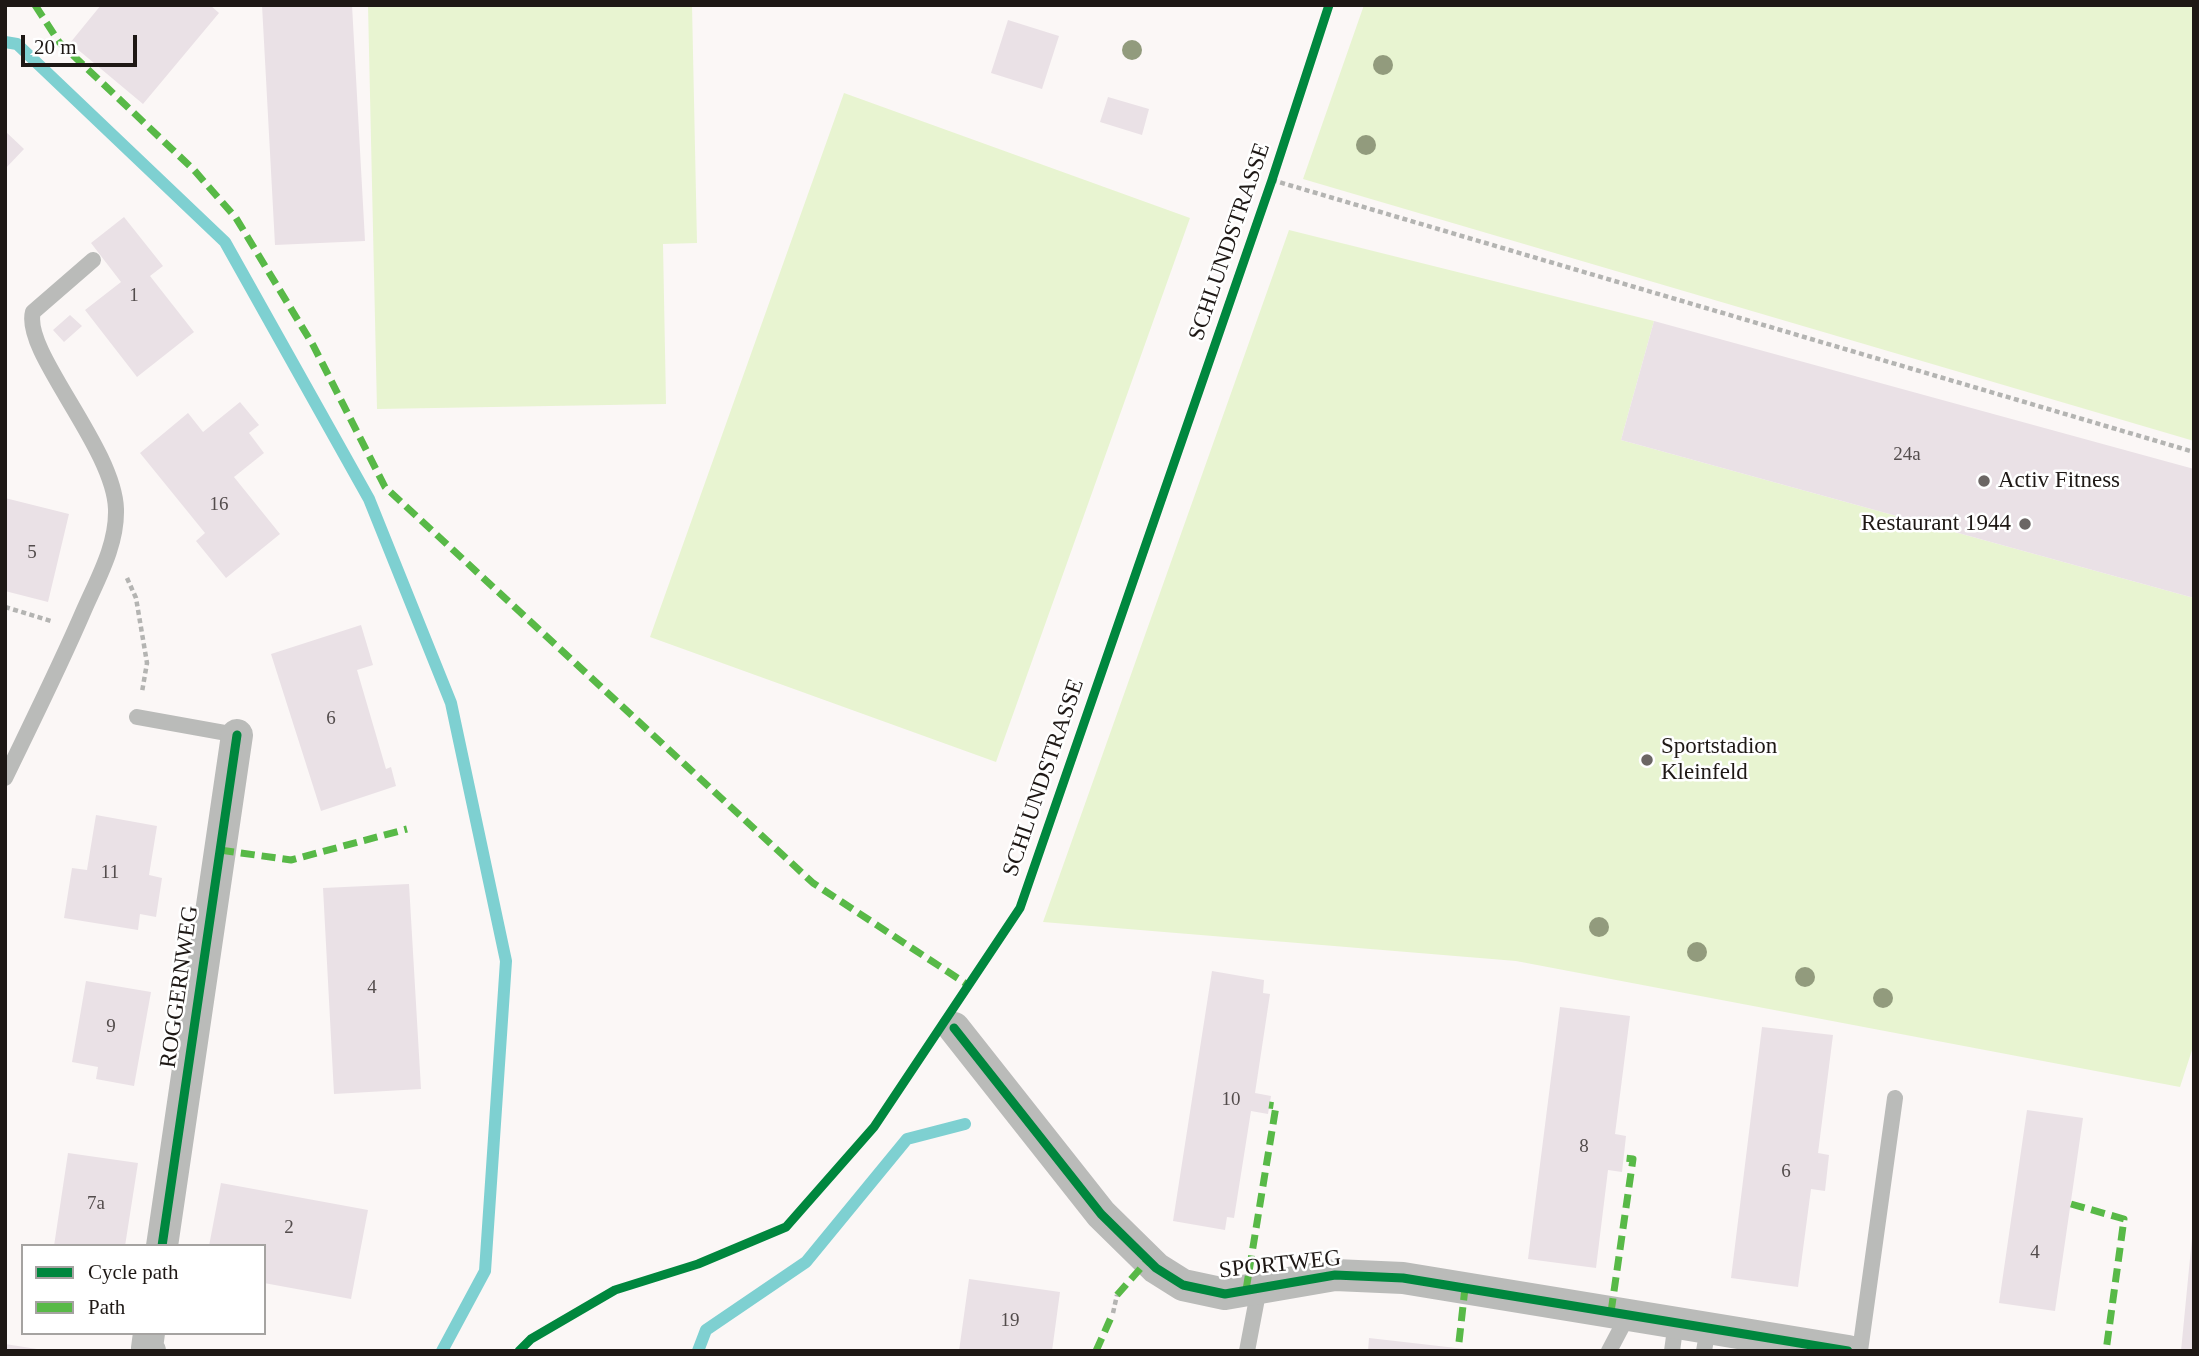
<!DOCTYPE html>
<style>
body{margin:0}
#map{position:relative;width:2199px;height:1356px;overflow:hidden;background:#fbf7f6;font-family:"Times New Roman",serif}
canvas{display:block}
.frame{position:absolute;inset:0;border:7px solid #1e1815;pointer-events:none}
.legend{position:absolute;left:21px;top:1244px;width:245px;height:91px;box-sizing:border-box;background:#fff;border:2px solid #a5a3a1;margin:0;padding:9px 12px;list-style:none;font-size:21px;color:#1e1815}
.legend li{display:flex;align-items:center;gap:14px;height:35px}
.legend b{width:35px;border:2px solid #a5a3a1}
.scale{position:absolute;left:21px;top:35px;width:116px;height:32px;box-sizing:border-box;border:4px solid #1e1815;border-top:0;padding-left:9px;font-size:21px;line-height:24px;white-space:nowrap;color:#1e1815;-webkit-text-stroke:5px #fff;paint-order:stroke}
</style>
<div id="map">
<canvas width="2199" height="1356"></canvas>
<div class="frame"></div>
<ul class="legend">
<li><b style="height:9px;background:#00873e"></b>Cycle path</li>
<li><b style="height:9px;background:#58b947"></b>Path</li>
</ul>
<div class="scale">20 m</div>
</div>
<script>
const ctx = document.querySelector('canvas').getContext('2d');
ctx.lineJoin = 'round';
function fillPath(path, color) { ctx.fillStyle = color; ctx.fill(path, 'evenodd'); }
function strokePath(path, color, width, dash) { ctx.strokeStyle = color; ctx.lineWidth = width; ctx.lineCap = dash ? 'butt' : 'round'; ctx.setLineDash(dash || []); ctx.stroke(path); }
function label(font, color, halo, rows, align = 'center') {
  ctx.font = font + ' "Times New Roman",serif'; ctx.lineWidth = 5; ctx.setLineDash([]); ctx.textBaseline = 'middle'; ctx.strokeStyle = halo; ctx.fillStyle = color; for (const [text, x, y, turn = 0] of rows) {
    ctx.save(); ctx.translate(x, y); ctx.rotate((+turn || 0) * Math.PI / 180); ctx.textAlign = isNaN(turn) ? turn : align; if (halo) ctx.strokeText(text, 0, 0); ctx.fillText(text, 0, 0); ctx.restore();
  }
}
fillPath(new Path2D(`
 M368,5H692L697,243L663,244L666,404L377,409Z
 M1364,5H2194V441L1303,179Z
 M844,93L1190,218L996,762L650,637Z
 M1289,230L1654,321L1621,440L2194,598V1044L2180,1087L1516,961L1043,922Z`), '#e8f4d1');
strokePath(new Path2D(`
 M5,42L17,44L225,242L369,499L451,703L506,961L485,1271L442,1351
 M698,1351L706,1330L806,1262L907,1139L965,1124`), '#7ed0d1', 12);
fillPath(new Path2D(`
 M101,5H210L219,13L143,104L70,43Z
 M262,5H352L365,241L275,245Z
 M1008,20L1059,36L1042,89L991,73Z
 M1108,97L1149,109L1142,135L1100,122Z
 M5,131L24,149L5,169Z
 M124,217L163,266L150,276L194,332L137,377L85,310L121,282L91,243Z
 M70,315L82,326L64,342L53,330Z
 M1654,321L2194,469V598L1621,440Z
 M240,402L259,425L249,433L264,453L234,477L280,534L226,578L196,541L205,533L140,453L188,413L203,432Z
 M5,498L69,514L48,602L5,591Z
 M361,625L373,665L357,670L386,769L391,767L396,786L321,811L271,654Z
 M96,815L157,826L149,875L162,878L156,917L140,914L138,930L64,918L72,868L87,870Z
 M409,884L421,1089L334,1094L323,888Z
 M1212,971L1264,980L1263,993L1270,994L1255,1093L1271,1096L1268,1114L1251,1111L1234,1218L1227,1217L1225,1230L1173,1221Z
 M86,981L151,992L134,1086L96,1079L98,1067L72,1062Z
 M1560,1007L1630,1016L1615,1134L1626,1136L1622,1172L1608,1170L1596,1268L1528,1259Z
 M1762,1027L1833,1035L1818,1153L1829,1155L1825,1191L1811,1189L1798,1287L1731,1278Z
 M2027,1110L2083,1118L2055,1311L1999,1303Z
 M68,1153L138,1163L125,1246H54Z
 M221,1183L368,1210L351,1299L264,1283V1246H209Z
 M2192,1238L2194,1351H2181Z
 M969,1279L1060,1292L1052,1351H959Z
 M1369,1338L1465,1349V1351H1368Z
 M5,1344L37,1349V1351H5Z`), '#eae1e6');
strokePath(new Path2D(`
 M1272,180L2194,452
 M127,578L136,598L147,663L142,692
 M5,607L51,621
 M1113,1313L1117,1295`), '#b4b4b2', 4.5, [5, 3.5]);
strokePath(new Path2D(`
 M137,717L237,735
 M5,778C32,722 60,666 84,610C98,578 117,545 116,509C114,447 22,351 33,312L93,260
 M1247,1351L1259,1288
 M1609,1351L1628,1315
 M1672,1351L1676,1322
 M1704,1351L1708,1328
 M1860,1351L1895,1098`), '#babbb9', 16);
strokePath(new Path2D(`
 M954,1028L1101,1214L1156,1268L1183,1285L1225,1294L1335,1275L1403,1278L1848,1351
 M162,1246L237,735
 M149,1333L147,1348L150,1351`), '#babbb9', 32);
strokePath(new Path2D(`
 M35,5L59,42L194,170L236,218L313,345L385,487L813,883L968,985
 M220,850L291,860L407,829
 M2071,1204L2124,1219L2106,1351
 M1246,1290L1276,1106L1269,1105
 M1117,1295L1148,1260
 M1611,1312L1633,1159L1624,1158
 M1459,1342L1465,1288
 M1096,1351L1113,1313`), '#58b947', 7, [14, 7]);
strokePath(new Path2D(`
 M954,1028L1101,1214L1156,1268L1183,1285L1225,1294L1335,1275L1403,1278L1848,1351
 M162,1246L237,735
 M519,1351L531,1339L615,1290L698,1264L786,1227L874,1127L1020,908L1272,180L1329,5`), '#00873e', 9);
ctx.fillStyle = '#929b7d';
for (const [x, y] of [
 [1132,50],
 [1383,65],
 [1366,145],
 [1599,927],
 [1697,952],
 [1805,977],
 [1883,998]
]) { ctx.beginPath(); ctx.arc(x, y, 10, 0, 2 * Math.PI); ctx.fill(); }
for (const [x, y, r, color] of [
 [1984,481,7,"#6b6664"],
 [2025,524,7,"#6b6664"],
 [1647,760,7,"#6b6664"]
]) { const dot = new Path2D(); dot.arc(x, y, r, 0, 2 * Math.PI); ctx.fillStyle = color; ctx.fill(dot); strokePath(dot, '#fff', 2.5); }
label('19px', '#534c4c', null, [
 ["1",134,296],
 ["24a",1907,455],
 ["16",219,505],
 ["5",32,553],
 ["6",331,719],
 ["11",110,873],
 ["4",372,988],
 ["9",111,1027],
 ["10",1231,1100],
 ["8",1584,1147],
 ["6",1786,1172],
 ["7a",96,1204],
 ["2",289,1228],
 ["4",2035,1253],
 ["19",1010,1321]
]);
label('23px', '#1e1815', '#fff', [
 ["SCHLUNDSTRASSE",1230,242,-71],
 ["SCHLUNDSTRASSE",1044,778,-71],
 ["ROGGERNWEG",180,987,-82],
 ["SPORTWEG",1280,1265,-6]
]);
label('23px', '#1e1815', '#fff', [
 ["Activ Fitness",1998,481],
 ["Restaurant 1944",2011,524,"right"],
 ["Sportstadion",1661,747],
 ["Kleinfeld",1661,773]
], 'left');
</script>
